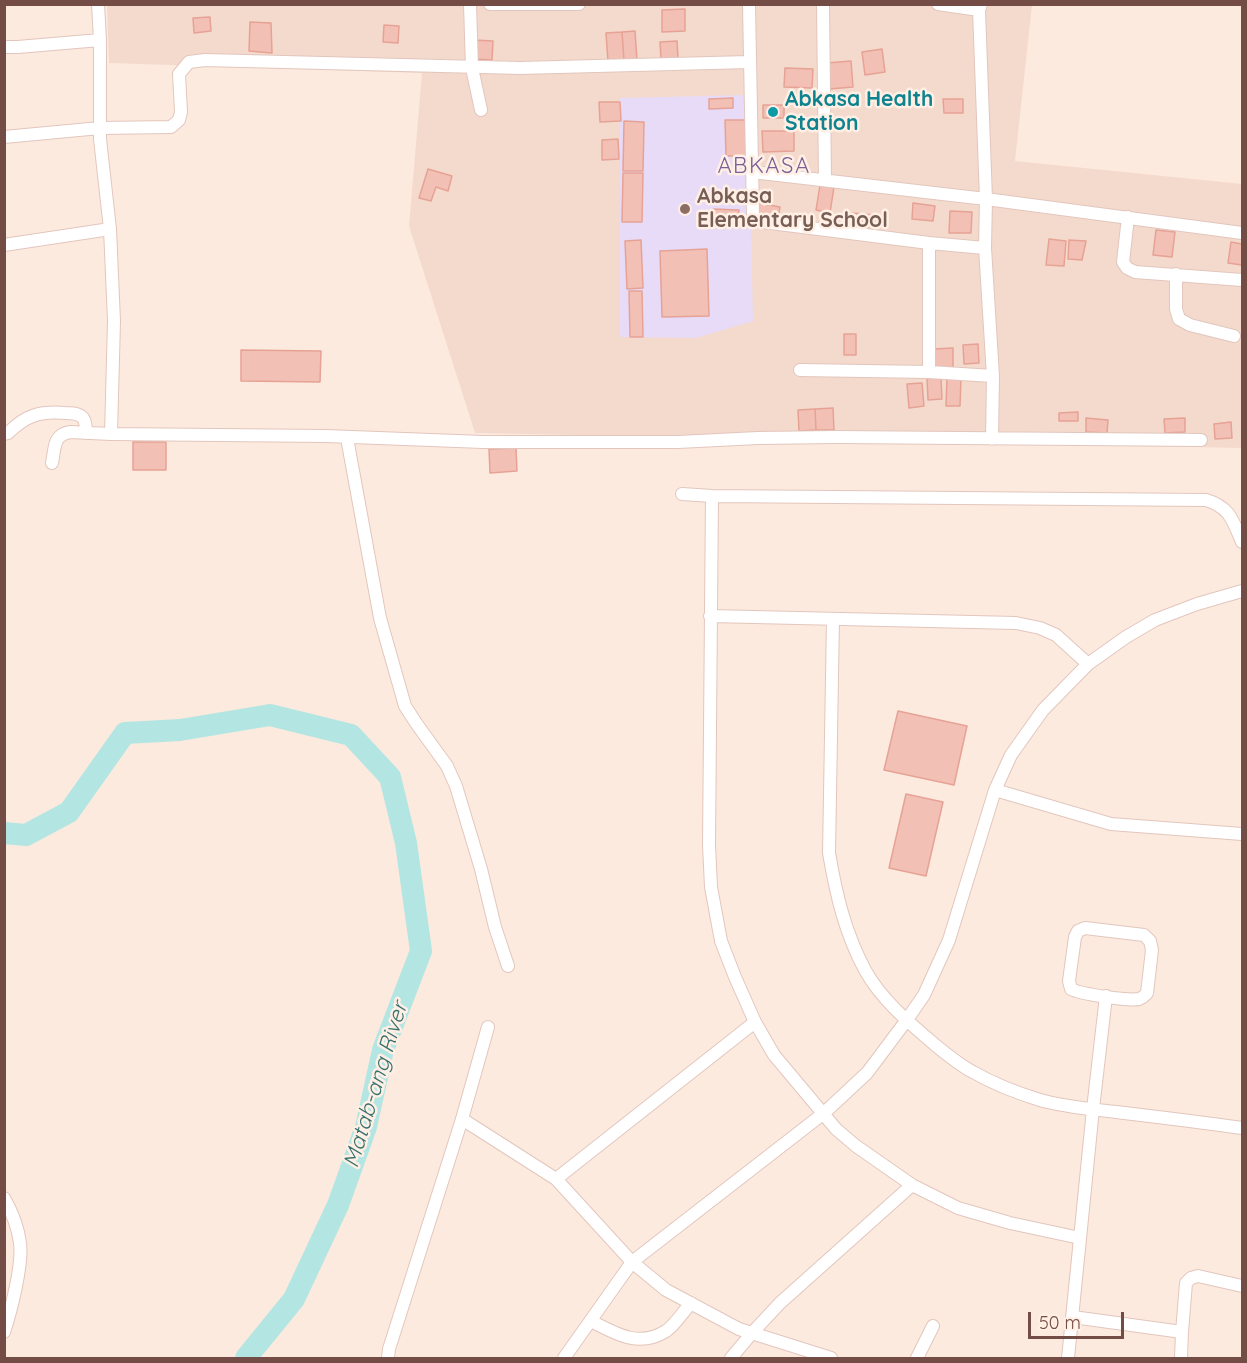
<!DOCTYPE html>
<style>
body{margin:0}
#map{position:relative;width:1247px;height:1363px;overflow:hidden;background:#fdeade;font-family:Quicksand,sans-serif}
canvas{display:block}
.frame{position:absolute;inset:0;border:6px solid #734c46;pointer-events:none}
.scale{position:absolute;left:1028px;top:1312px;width:96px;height:27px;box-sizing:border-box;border:3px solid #734c46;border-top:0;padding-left:8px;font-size:18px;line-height:21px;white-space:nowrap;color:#734c46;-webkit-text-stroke:4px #ffefe4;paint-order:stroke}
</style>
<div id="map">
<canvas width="1247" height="1363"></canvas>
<div class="frame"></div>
<div class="scale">50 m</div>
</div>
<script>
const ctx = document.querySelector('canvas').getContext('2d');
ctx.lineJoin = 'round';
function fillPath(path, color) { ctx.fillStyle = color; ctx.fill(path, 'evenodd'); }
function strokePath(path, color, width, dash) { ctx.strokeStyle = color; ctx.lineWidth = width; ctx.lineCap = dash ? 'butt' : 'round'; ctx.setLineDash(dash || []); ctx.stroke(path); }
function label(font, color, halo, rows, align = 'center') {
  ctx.font = font + ' Quicksand,sans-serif'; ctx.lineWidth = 5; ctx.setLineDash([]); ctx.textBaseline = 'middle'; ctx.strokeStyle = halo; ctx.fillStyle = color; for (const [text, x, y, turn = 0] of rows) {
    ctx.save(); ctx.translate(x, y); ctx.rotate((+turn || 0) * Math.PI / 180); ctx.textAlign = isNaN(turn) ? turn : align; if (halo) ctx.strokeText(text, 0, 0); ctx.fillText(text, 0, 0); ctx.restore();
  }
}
fillPath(new Path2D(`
 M107,5H1032L1015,161L1242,184V448L475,433L409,226L422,73L109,63Z`), '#f4dacc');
fillPath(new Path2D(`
 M748,95L753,321L696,338L620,337V98Z`), '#e7dbf8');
strokePath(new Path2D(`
 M4,833L26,835L69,812L125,733L180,730L270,715L351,735L390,777L406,843L421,951L383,1050L366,1127L338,1205L294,1299L246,1358`), '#b3e6e2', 22);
const building = new Path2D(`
 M685,9V31L662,32V10Z
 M210,17L211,31L194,33L193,18Z
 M250,22L271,23L272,53L249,51Z
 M384,25L399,26L398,43L383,42Z
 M635,31L637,60L624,61L622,32Z
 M622,32L624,61L608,62L606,33Z
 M474,40L493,41L492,60L472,59Z
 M677,41L678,58L661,59L660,42Z
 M882,49L885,72L865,75L862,52Z
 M851,61L853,87L829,89L827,63Z
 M785,68L813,69L812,88L784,87Z
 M733,98V108L709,109V99Z
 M943,99H963V113H944Z
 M599,102H620L621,121L600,122Z
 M763,105H784V118H763Z
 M725,120H746V156H726Z
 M624,121L644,122L643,171H623Z
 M762,131H794V151L763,152Z
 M618,139L619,159L602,160V140Z
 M428,169L452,176L448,191L436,187L431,201L419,198Z
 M623,173H643L642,222H622Z
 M820,185L834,187L830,213L816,210Z
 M757,203L780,207L778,220L755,216Z
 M913,203L935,206L933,221L912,219Z
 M713,209L739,210L738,225L712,224Z
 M950,211L972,212L971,233H949Z
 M852,213L875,215L873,232L852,230Z
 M1156,230L1175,232L1172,257L1153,255Z
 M1049,239L1066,241L1064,266L1046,265Z
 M641,240L643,288L627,289L625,241Z
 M1069,240L1086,241L1082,260L1068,259Z
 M1231,242L1242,244V265L1228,263Z
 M707,249L709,316L662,317L660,251Z
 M629,291H642L643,337H630Z
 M844,334H856V355H844Z
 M978,344L979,363L964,364L963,345Z
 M953,348V368H933V349Z
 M241,350L321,351L320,382L241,381Z
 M947,377L961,378L960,406H946Z
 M927,378H941L942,399L928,400Z
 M922,383L924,406L909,408L907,384Z
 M833,408L834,430H816L815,409Z
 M815,409L816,430L799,431L798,410Z
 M1078,412V421H1059V413Z
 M1086,418L1108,420L1107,433L1086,432Z
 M1185,418V432L1165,433L1164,419Z
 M1231,422L1232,438L1215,439L1214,424Z
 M133,442H166V470H133Z
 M516,448L517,471L490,473L489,449Z
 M898,711L967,726L954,785L884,770Z
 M906,794L943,802L926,876L889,868Z`);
fillPath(building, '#f3c0b5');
strokePath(building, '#e6a295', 1.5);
const minor = new Path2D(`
 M98,4L100,40V139L110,229L114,321L111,434
 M470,4L472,68L481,110
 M490,4H579
 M749,4L753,217L755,221L929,243L985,248
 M823,4L825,180
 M938,4L979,10
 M981,4L979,10L986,199L985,248L993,376L992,439
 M4,47H18L100,40
 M4,137L100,128L171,127L179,120L181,112L179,74L189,62L205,60L520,68L749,62
 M752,172L986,199L1242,233
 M1128,217L1123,262L1127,268L1135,272L1242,280
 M4,245L110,229
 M1176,274V309L1179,319L1190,325L1234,336
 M800,370L929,372L993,376
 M929,372V243
 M4,434L8,433C26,415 40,411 65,413C71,413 79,413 83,418C86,422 86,428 86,433
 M347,438L380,618L405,706L416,723L447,766L456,786L481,869L495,927L508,966
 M52,463C55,448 53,435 70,432L111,434L326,436L483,442H678L758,438L837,437L1201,440
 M682,494L712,496L1206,500C1230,507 1233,521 1242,542
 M712,496L709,845L711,887L721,941L735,977L755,1022L774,1055L836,1129L856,1146L912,1185L958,1208L1010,1223L1080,1238
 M710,616L1016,623L1040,628L1056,635L1088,664
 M833,619L829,853C836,894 845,933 865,970C881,999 907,1021 933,1043C945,1053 958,1064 973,1072C994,1084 1017,1093 1040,1100C1064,1107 1091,1109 1116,1112C1158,1117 1200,1122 1242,1128
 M995,790L1111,824L1242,834
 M1085,928L1144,935L1150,941L1152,950L1147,993C1143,997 1144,997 1139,999C1128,1001 1080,994 1071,989L1069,981L1075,937L1078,931Z
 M462,1119L488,1027
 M556,1179L755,1022
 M4,1198C12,1212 18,1227 20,1243C23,1264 11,1311 4,1332
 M1073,1317L1182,1332L1186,1283L1191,1278L1198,1276L1242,1286
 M591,1321C616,1334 639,1348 666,1331C675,1325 683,1312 691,1303
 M388,1358L389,1349L462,1119L556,1179L632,1262L666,1290L739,1329L831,1358
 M564,1358L632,1262L824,1113L867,1073L906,1021L924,995L949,940L995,790L1011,755L1043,710L1088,664L1126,637L1155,620L1197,604L1242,591
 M731,1358L752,1333L780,1303L912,1185
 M917,1358L933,1326
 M1068,1358L1093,1109L1106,996
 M1181,1358L1182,1332`);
strokePath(minor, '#e2c6bd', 14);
strokePath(minor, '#fff', 12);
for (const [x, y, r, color] of [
 [773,112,6,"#0f9aa8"],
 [685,209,6,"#8d6e63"]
]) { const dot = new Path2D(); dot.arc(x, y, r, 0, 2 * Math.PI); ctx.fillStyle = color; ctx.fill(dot); strokePath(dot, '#ffefe4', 2); }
label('bold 21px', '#0d838f', '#ffefe4', [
 ["Abkasa Health",785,100],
 ["Station",785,124]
], 'left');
label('bold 21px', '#785e54', '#ffefe4', [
 ["Abkasa",697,197],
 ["Elementary School",697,221]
], 'left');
ctx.letterSpacing = '1.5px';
label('22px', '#796196', '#ffefe4', [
 ["ABKASA",764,166]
]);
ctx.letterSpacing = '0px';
label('italic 22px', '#377270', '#ffefe4', [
 ["Matab-ang River",376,1085,-73]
]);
</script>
